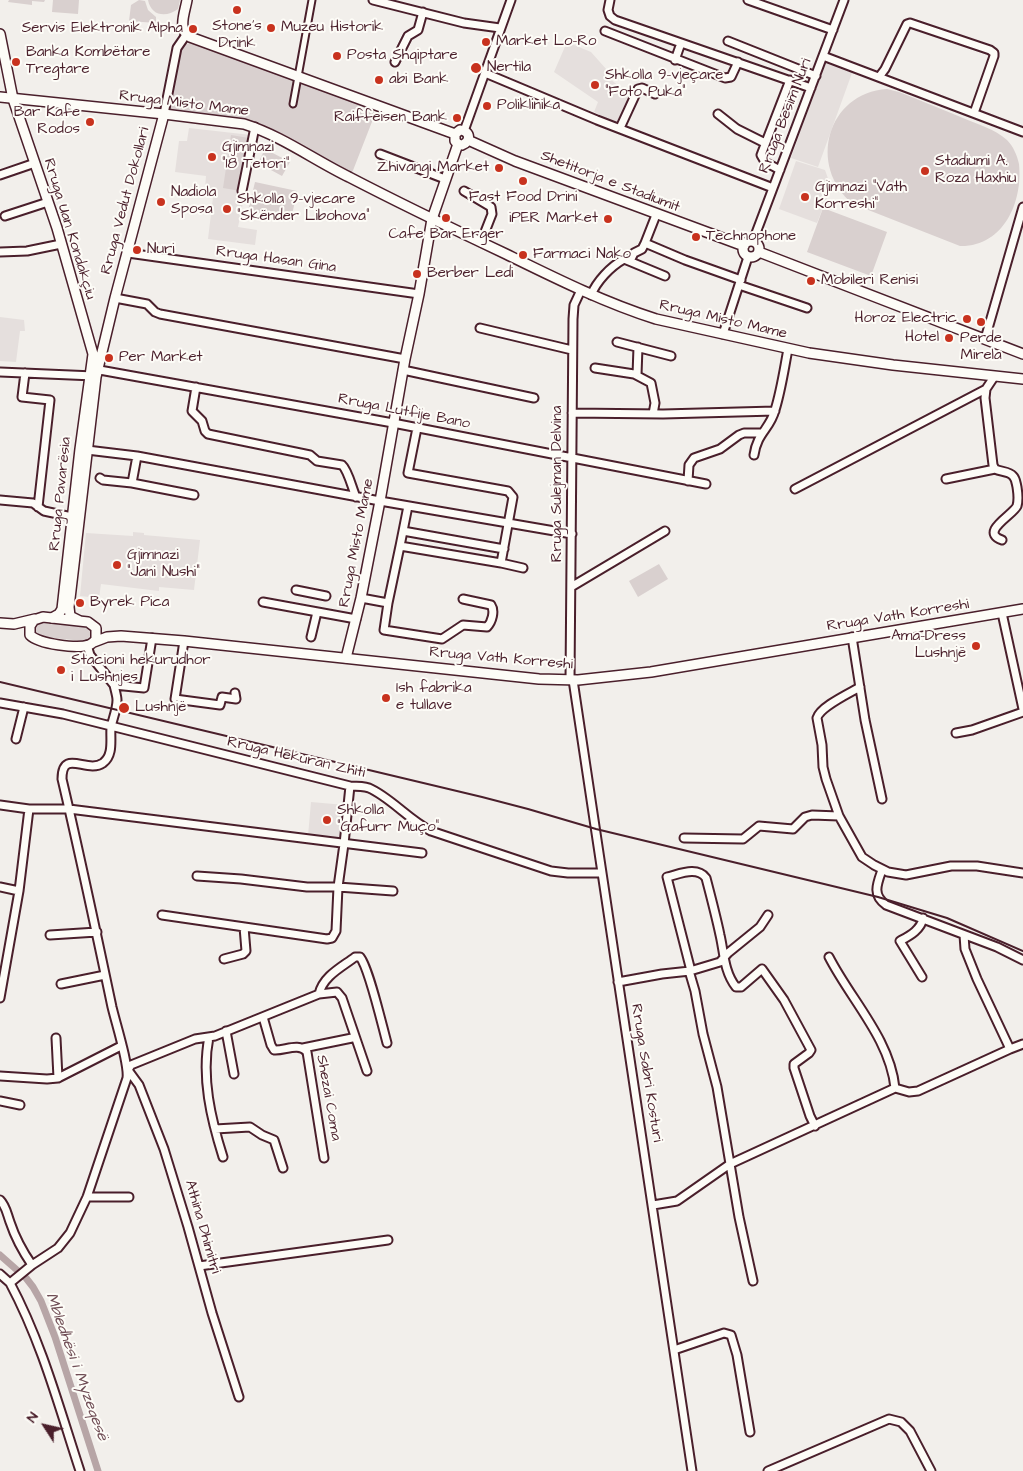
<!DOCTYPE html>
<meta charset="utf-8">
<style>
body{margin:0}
#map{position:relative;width:1023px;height:1471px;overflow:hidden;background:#f2efeb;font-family:"Architects Daughter",sans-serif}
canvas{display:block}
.north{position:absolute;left:20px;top:1401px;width:50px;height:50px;-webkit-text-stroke:4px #fdfcf7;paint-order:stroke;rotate:305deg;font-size:14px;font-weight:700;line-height:20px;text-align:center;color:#4a1f2b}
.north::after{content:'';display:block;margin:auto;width:18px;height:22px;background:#4a1f2b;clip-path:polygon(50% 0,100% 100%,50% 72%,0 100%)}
</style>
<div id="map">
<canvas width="1023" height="1471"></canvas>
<div class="north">N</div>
</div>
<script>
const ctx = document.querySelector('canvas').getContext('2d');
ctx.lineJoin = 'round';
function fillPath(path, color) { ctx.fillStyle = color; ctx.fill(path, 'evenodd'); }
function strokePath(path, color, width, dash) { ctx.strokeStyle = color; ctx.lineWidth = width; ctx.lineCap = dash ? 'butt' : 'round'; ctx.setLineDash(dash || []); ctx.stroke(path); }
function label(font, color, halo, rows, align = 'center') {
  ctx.font = font + ' "Architects Daughter",sans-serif'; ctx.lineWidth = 4; ctx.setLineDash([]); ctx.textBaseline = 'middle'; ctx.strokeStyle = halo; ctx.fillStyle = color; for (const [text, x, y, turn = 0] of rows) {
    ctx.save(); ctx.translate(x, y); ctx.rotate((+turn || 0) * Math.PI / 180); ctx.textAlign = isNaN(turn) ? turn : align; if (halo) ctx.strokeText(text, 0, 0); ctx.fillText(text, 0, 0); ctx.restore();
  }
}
fillPath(new Path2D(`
 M567,42L591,52L607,70L604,74L631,96L619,124L594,112L598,102L554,72Z
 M825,63L852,73L818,167L791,158Z
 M189,128L251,135L241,192L245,193L238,227L257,230L255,245L208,239L214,189L205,188L206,176L175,172L179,141H187Z
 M796,161L825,170L831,187L817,223L779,209Z
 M0,317L24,320L25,331H20L16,362L0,361Z
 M133,532L144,533V535L200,540L194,590L159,587V591L101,584L99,598L80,596L86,533L133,536Z
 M311,802L345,805L343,839L308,836Z`), '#e5dfdd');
fillPath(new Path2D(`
 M9,0H45L44,2L32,1V5L8,2Z
 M53,0H79L78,14L52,12Z
 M139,0L145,1L148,10L156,17V23L129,21L131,5Z
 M148,0H180L178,9C166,18 151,16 148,0Z
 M190,43L198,44L373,110L375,114L352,173L348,174L269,129L172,112L167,110L177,53L181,46Z
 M887,89L899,92C920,100 941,109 963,118C977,124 995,129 1007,140C1013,146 1017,155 1019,164C1023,203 1003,247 960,246L853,204C807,166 827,93 887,89Z
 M231,135L249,138L241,191L223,188Z
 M265,149L290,162L282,176L258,163Z
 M255,182L297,191L291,220L248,211Z
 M823,208L887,232L871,276L807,252Z
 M659,564L668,579L638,597L629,581Z
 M40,623L86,626L90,630L91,635L87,640L83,641L43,637C37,635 36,634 35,627Z`), '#d9d0cf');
strokePath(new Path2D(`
 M0,1255L26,1278L33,1287L41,1301L55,1337L98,1471`), '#b7a5a6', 7);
const pedestrian = new Path2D(`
 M293,104L312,0`);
const minor = new Path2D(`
 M373,0L464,23L500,28
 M610,0L608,10L610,16L615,20L811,88
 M748,0L833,30
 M605,31L725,78L731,77L738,62
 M728,41L816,76
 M823,56L1023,132
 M675,60L681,43
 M395,62L408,36L418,30L423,12
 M485,73L597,120L773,188
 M879,77L885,69L907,24L910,23L990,50L994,53V56L974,113
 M164,114L177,48L186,35
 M718,114L737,129L765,143
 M620,128L638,89L642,88L655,94
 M464,131L511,0
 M380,154L445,179
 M780,170L765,162L761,155L790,80
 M0,175L35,163
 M242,191L255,127
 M464,191L491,207L492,214L481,242
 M5,216L48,202
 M753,241L844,0
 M645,243L656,215
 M0,252L27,251L61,244
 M128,253L419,294
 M630,261L634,253L642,249L645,243L685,260L741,280
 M739,285L807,308
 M591,295C597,281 610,267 624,259L665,276
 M115,298L147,304L155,312L160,314L405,359
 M480,328L572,350
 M723,334L748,257
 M985,339L1023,207
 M617,342L671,356
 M595,368L634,374L651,383L655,403L653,414
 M94,369L393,423L706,484
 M403,370L534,398
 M0,372L94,376
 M25,373L22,397L50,400L38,507
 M637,375L638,347
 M994,377L986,389L985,398L993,465L995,469C1001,472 1009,471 1013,476C1016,479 1016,483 1017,487C1018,494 1019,499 1017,506C1013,515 979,532 1002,540
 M196,387L192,411L202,421L205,431L208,434L310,455L317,461L342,465C348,470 352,488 356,497
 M572,413L663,414L775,411
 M87,450L137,456L380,501L572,534
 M754,455C757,433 770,429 775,410C781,391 784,370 788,349
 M100,478L103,480L132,483L194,495
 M946,479L995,469
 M688,481L689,465L694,458L720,449L739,435L744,433H761
 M132,483L137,456
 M795,489L986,389
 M0,500L33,503L44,511L72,517
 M403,531L504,549
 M400,546L408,506
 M501,563L523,568
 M571,587L665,531
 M296,590L326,596
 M361,598L388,603L400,546L501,563L513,497L508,491L408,473L417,428
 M263,602L356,619
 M388,603L384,630L442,639L463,625L487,627C492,622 495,611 491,605L463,599
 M1002,613L1023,709
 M311,637L317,612
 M852,637L865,720L882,799
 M184,641L175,699L220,705L222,697L236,699L235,693
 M87,645L90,655L114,685L144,688L152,638
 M570,680L573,319L574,305L581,290
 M573,680L692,1471
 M860,687C848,694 820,707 817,718L822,745L823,767L826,779L839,816L862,857L874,865L888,872L906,875L951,866H977L1023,873
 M0,703L63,714L350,786C356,786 363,786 369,788C390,797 409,820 431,831L551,871L568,873H601
 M956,733L972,730L1023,712
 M16,739L24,707
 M0,805L29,809H69L422,853
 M684,838L743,839L759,826L793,829L805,817L812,815L839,816
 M882,870C877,884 872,895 886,905L997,947L1023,960
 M197,876L241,879L307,887H338L393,891
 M0,887L19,891
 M162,915L327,939L332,938L336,931L338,887L344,844L350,786
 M50,935L97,932
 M964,935L965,949L977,979L1010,1049
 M829,957C851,1000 890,1039 895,1088
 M224,959L243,954L246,951L244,927
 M922,977L900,941C909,936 921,930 923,918
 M618,982L662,974L690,971L720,962L728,953L760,927L768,915
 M61,984L105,975
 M319,994C323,976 342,967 355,957H360C369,968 382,1025 387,1043
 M0,998L19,891L29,809
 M263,1017L271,1045L274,1050C285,1051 298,1042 307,1052L324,1158
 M226,1031L234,1074
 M209,1037C201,1077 211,1119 223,1157
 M56,1038L58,1078
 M303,1048L352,1038
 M0,1076L47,1079L58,1078L121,1046
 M0,1101L20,1105
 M215,1129L250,1127L262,1135L274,1140L283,1168
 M87,1197H129
 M0,1200C6,1206 7,1214 10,1222C15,1237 23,1252 32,1265L10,1283C42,1343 59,1407 80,1471
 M653,1205L677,1201L730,1164L895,1088L909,1092L918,1091L1010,1049L1023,1044
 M32,1265L58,1248L70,1233L87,1197L127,1078C129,1064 116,1024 112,1007C96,931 80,855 62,779C62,748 87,774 103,763C114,755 110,739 111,727C113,718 117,709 117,700C117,696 115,690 114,685
 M199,1266L388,1240
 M0,1274L10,1283
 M753,1281L739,1217L717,1087L703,1034L695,991L690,974V967L667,877C680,874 697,866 706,878C711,897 716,916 720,935C724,952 724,972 736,987H741L762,969L784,1000L811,1050L809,1053L794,1064V1068L810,1116L815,1126
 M674,1350L724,1333L731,1335L737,1355L750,1432
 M239,1397L212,1313L188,1227L164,1149L139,1085L128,1070L131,1065L195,1039L215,1036L319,994L337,992L342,998L367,1071
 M768,1471L889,1419L901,1422L910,1431L931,1471`);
const tertiary = new Path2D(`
 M0,34L13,99L57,228L93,354L80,449L62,609L59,614L52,618
 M78,620L70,616L69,607L96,377L115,298L164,114
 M346,658L361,598L380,501L405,359L419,294L432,219L458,144`);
const secondary = new Path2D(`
 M187,0C185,12 177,30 190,37L455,134
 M0,97L164,114L244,124C282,136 314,160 349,177C401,204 453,229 506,254C555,278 603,302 656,319L809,353L893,365L1023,379
 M468,140L515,161L744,246
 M458,144L455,141V134L460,130C471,131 471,142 462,145
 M743 249a8 8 0 1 1 16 0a8 8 0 1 1-16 0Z
 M759,252L1023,354
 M43,617L88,622L96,628V640C93,642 93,643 89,645C77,649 39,644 30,635V626L34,620Z
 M0,623L14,624L35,619
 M94,642L107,637L121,636L184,641L539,679L578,680L651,672L1023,609`);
strokePath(pedestrian, '#4a1f2b', 9);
strokePath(minor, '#4a1f2b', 11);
strokePath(tertiary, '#4a1f2b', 12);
strokePath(secondary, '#4a1f2b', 12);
strokePath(pedestrian, '#fdfcf7', 5);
strokePath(minor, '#fdfcf7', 7);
strokePath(tertiary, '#fdfcf7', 9);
strokePath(secondary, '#fdfcf7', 9);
strokePath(new Path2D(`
 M0,682L482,797L528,809L596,829L878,897L947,918L1023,951`), '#4a1f2b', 2);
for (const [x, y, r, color] of [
 [237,10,5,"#c8321e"],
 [271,28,5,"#c8321e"],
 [193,29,5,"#c8321e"],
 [486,42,5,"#c8321e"],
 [337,56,5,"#c8321e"],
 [16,62,5,"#c8321e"],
 [476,68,6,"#c8321e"],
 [379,80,5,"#c8321e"],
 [595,85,5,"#c8321e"],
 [487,106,5,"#c8321e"],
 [457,118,5,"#c8321e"],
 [90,122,5,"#c8321e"],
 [212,157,5,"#c8321e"],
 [499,168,5,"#c8321e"],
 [925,171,5,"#c8321e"],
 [523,181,5,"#c8321e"],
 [805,197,5,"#c8321e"],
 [161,202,5,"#c8321e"],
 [227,209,5,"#c8321e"],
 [446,218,5,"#c8321e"],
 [608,219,5,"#c8321e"],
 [696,237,5,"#c8321e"],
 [137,250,5,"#c8321e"],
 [523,255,5,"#c8321e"],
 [417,274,5,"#c8321e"],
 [811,281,5,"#c8321e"],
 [967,319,5,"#c8321e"],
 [981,322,5,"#c8321e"],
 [949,338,5,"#c8321e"],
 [109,358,5,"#c8321e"],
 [117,565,5,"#c8321e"],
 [80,603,5,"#c8321e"],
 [976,646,5,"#c8321e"],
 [61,670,5,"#c8321e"],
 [386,698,5,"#c8321e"],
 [124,708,6,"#c8321e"],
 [327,820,5,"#c8321e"]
]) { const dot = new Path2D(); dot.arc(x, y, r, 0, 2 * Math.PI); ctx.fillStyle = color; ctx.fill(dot); strokePath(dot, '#fdfcf7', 2); }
label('15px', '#4a1f2b', '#fdfcf7', [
 ["Stone's",237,27,"center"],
 ["Drink",237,44,"center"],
 ["Muzeu Historik",281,28],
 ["Servis Elektronik Alpha",183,29,"right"],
 ["Market Lo-Ro",496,42],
 ["Banka Kombëtare",26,53],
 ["Tregtare",26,70],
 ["Posta Shqiptare",347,56],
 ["Nertila",487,68],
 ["Shkolla 9-vjeçare",605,76],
 ["\"Foto Puka\"",605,93],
 ["abi Bank",389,80],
 ["Poliklinika",497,106],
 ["Bar Kafe",80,113,"right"],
 ["Rodos",80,130,"right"],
 ["Raiffeisen Bank",447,118,"right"],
 ["Gjimnazi",222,148],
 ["\"18 Tetori\"",222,165],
 ["Stadiumi A.",935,162],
 ["Roza Haxhiu",935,179],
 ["Zhivangi Market",489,168,"right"],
 ["Gjimnazi \"Vath",815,188],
 ["Korreshi\"",815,205],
 ["Nadiola",171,193],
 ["Sposa",171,210],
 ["Fast Food Drini",523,198,"center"],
 ["Shkolla 9-vjecare",237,200],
 ["\"Skënder Libohova\"",237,217],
 ["iPER Market",598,219,"right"],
 ["Cafe Bar Erger",446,235,"center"],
 ["Technophone",706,237],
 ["Nuri",147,250],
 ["Farmaci Nako",533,255],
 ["Berber Ledi",427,274],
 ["Mobileri Renisi",821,281],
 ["Horoz Electric",957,319,"right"],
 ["Hotel",939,338,"right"],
 ["Perde",981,339,"center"],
 ["Mirela",981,356,"center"],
 ["Per Market",119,358],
 ["Gjimnazi",127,556],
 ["\"Jani Nushi\"",127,573],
 ["Byrek Pica",90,603],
 ["Ama-Dress",966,637,"right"],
 ["Lushnjë",966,654,"right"],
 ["Stacioni hekurudhor",71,661],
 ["i Lushnjes",71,678],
 ["Ish fabrika",396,689],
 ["e tullave",396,706],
 ["Lushnjë",135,708],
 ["Shkolla",337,811],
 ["\"Gafurr Muço\"",337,828]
], 'left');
label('15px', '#4a1f2b', '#fdfcf7', [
 ["Rruga Misto Mame",184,104,7],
 ["Rruga Besim Nuri",786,116,-69],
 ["Shetitorja e Stadiumit",610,182,21],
 ["Rruga Vedut Dokollari",126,201,-75],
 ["Rruga Uan Kondakçiu",69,229,73],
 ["Rruga Hasan Gina",276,260,8],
 ["Rruga Misto Mame",723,320,13],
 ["Rruga Lutfije Bano",404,412,11],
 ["Rruga Sulejman Delvina",558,484,-90],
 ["Rruga Pavarësia",61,494,-84],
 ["Rruga Misto Mame",357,543,-79],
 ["Rruga Vath Korreshi",898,616,-9],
 ["Rruga Vath Korreshi",501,659,5],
 ["Rruga Hekuran Zhiti",296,758,13],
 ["Rruga Sabri Kosturi",646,1073,81],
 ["Shezai Coma",328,1098,80],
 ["Athina Dhimitri",202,1227,74]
]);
label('italic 16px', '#704e56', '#fdfcf7', [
 ["Mbledhësi i Myzeqesë",76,1367,70]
]);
</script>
